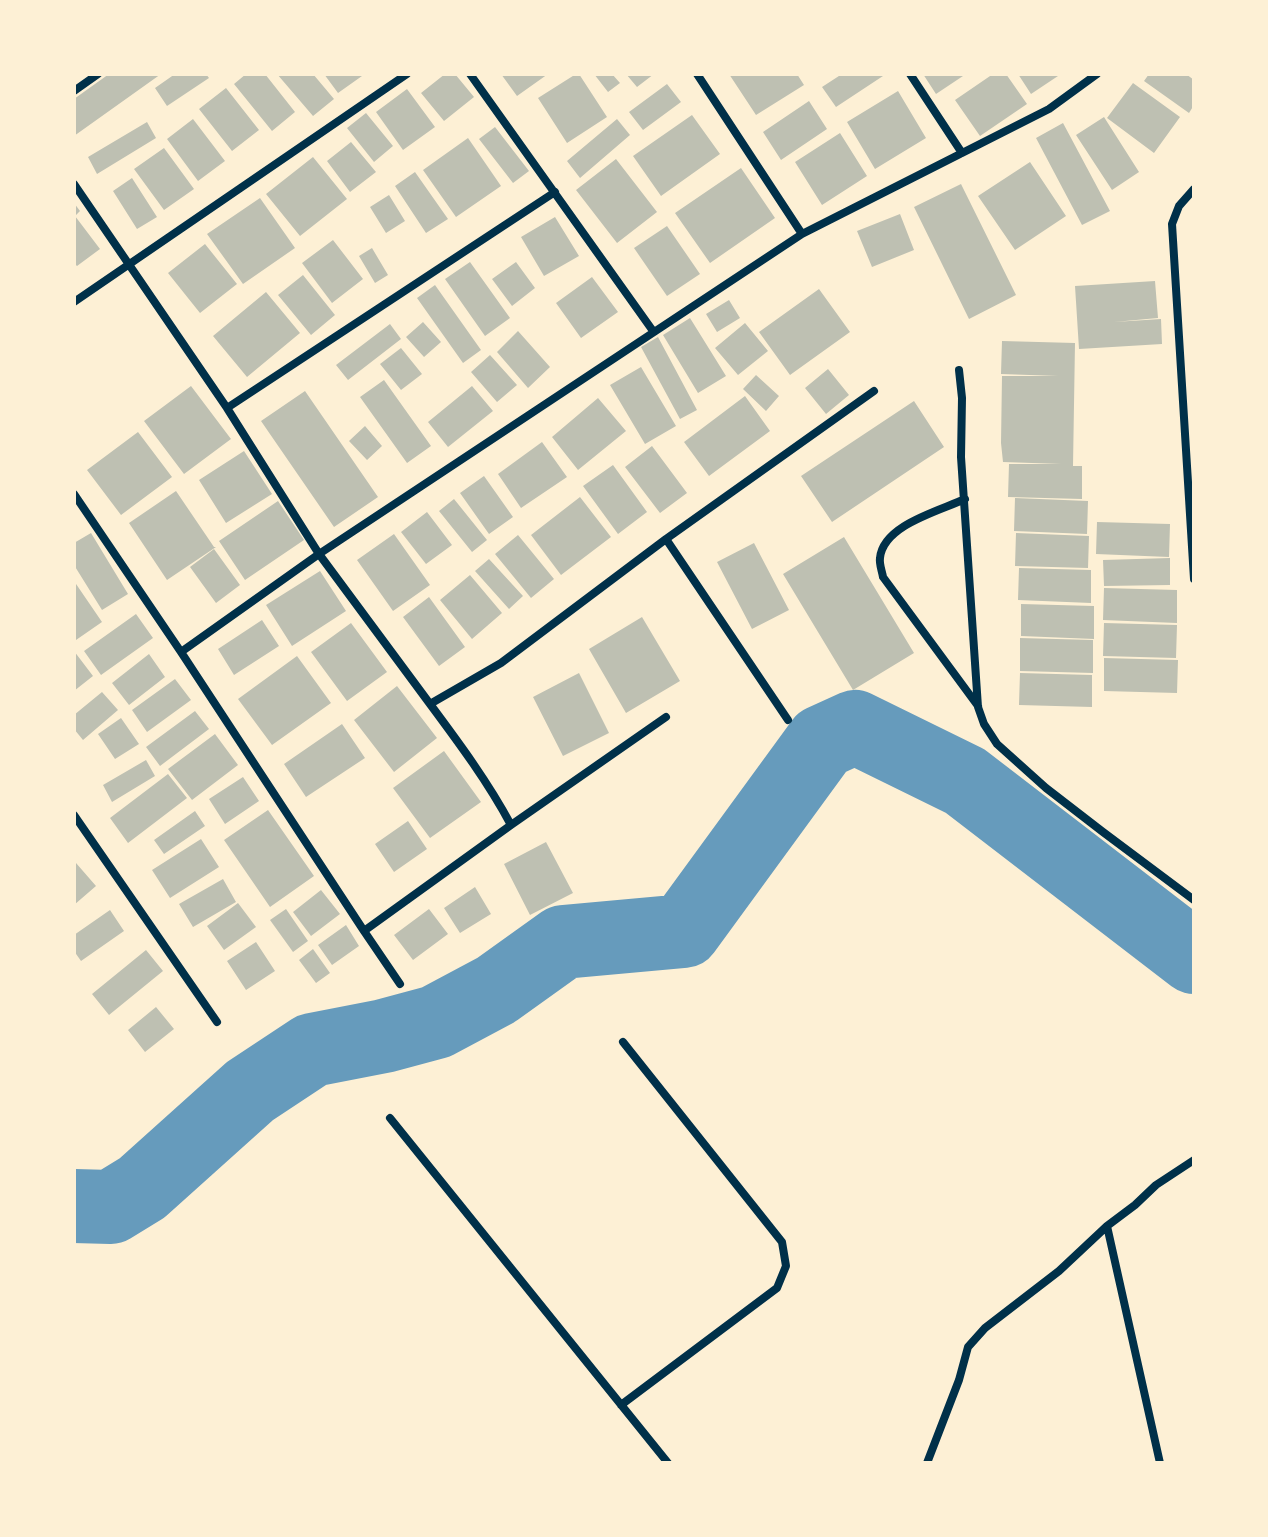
<!DOCTYPE html>
<style>
body{margin:0}
#map{position:relative;width:1268px;height:1537px;overflow:hidden;background:#fdf0d5;font-family:"Titillium Web",sans-serif}
canvas{display:block}
.frame{position:absolute;inset:0;border:76px solid #fdf0d5;pointer-events:none}
</style>
<div id="map">
<canvas width="1268" height="1537"></canvas>
<div class="frame"></div>
</div>
<script>
const ctx = document.querySelector('canvas').getContext('2d');
ctx.lineJoin = 'round';
function strokePath(path, color, width, dash) { ctx.strokeStyle = color; ctx.lineWidth = width; ctx.lineCap = dash ? 'butt' : 'round'; ctx.setLineDash(dash || []); ctx.stroke(path); }
function fillPath(path, color) { ctx.fillStyle = color; ctx.fill(path, 'evenodd'); }
strokePath(new Path2D(`
 M74,1206L111,1207L142,1188L250,1091L312,1050L384,1036L436,1022L496,990L563,942L684,931L822,742L855,727L965,781L1194,957`), '#669bbc', 74);
fillPath(new Path2D(`
 M109,74H161L74,136V99Z
 M175,74H206L209,78L167,106L155,88Z
 M246,74H265L295,112L272,131L234,84Z
 M277,74H313L334,99L313,116Z
 M324,74H360L362,76L338,93Z
 M445,74H455L474,97L444,121L421,93Z
 M501,74H548L517,96Z
 M576,74H579L607,117L567,143L538,98Z
 M594,74H612L620,83L608,92Z
 M626,74H654L637,87Z
 M729,74H797L804,85L756,115Z
 M842,74H882L883,76L836,107L822,87Z
 M923,74H966L936,94Z
 M993,74H1006L1027,104L980,136L955,100Z
 M1018,74H1061L1031,94Z
 M1149,74H1186L1194,80V105L1189,113L1144,81Z
 M1133,83L1180,117L1154,153L1107,118Z
 M667,84L681,102L643,130L629,112Z
 M226,88L259,130L232,151L199,109Z
 M407,89L435,127L403,150L376,112Z
 M898,91L926,138L875,169L847,122Z
 M809,101L827,129L781,160L763,132Z
 M366,113L393,146L374,162L347,128Z
 M692,115L720,154L661,196L633,156Z
 M1104,117L1139,172L1112,190L1076,135Z
 M193,119L225,161L198,181L167,139Z
 M617,119L630,135L580,178L567,161Z
 M147,122L156,138L97,174L88,157Z
 M1063,123L1110,211L1082,225L1036,138Z
 M495,127L529,171L513,183L479,139Z
 M840,133L867,176L822,205L795,162Z
 M468,138L501,186L456,217L423,170Z
 M351,142L376,172L350,192L327,161Z
 M164,148L194,189L164,210L134,169Z
 M313,157L347,199L300,236L266,194Z
 M616,159L657,212L617,243L576,190Z
 M1030,162L1066,216L1015,250L978,196Z
 M741,168L775,218L710,263L675,213Z
 M415,172L448,219L426,233L395,186Z
 M132,178L157,217L137,229L113,191Z
 M961,184L1016,295L969,319L914,207Z
 M389,195L405,221L386,233L370,207Z
 M260,198L295,248L243,284L207,234Z
 M74,203L80,211L75,216L100,249L77,266L74,263Z
 M900,214L914,250L872,267L857,231Z
 M555,217L579,256L544,276L521,237Z
 M667,226L700,274L667,296L634,248Z
 M333,240L363,279L332,303L302,263Z
 M205,244L237,284L200,313L168,273Z
 M372,248L388,275L375,283L359,256Z
 M470,262L510,318L485,336L445,279Z
 M516,262L535,288L512,306L492,279Z
 M303,275L335,315L311,335L278,295Z
 M592,277L618,312L581,338L556,303Z
 M1155,281L1158,318L1114,322L1161,319L1162,344L1079,349L1075,286Z
 M435,285L481,350L463,363L417,298Z
 M819,289L850,332L790,375L759,332Z
 M266,292L300,333L247,377L213,336Z
 M729,300L740,318L717,332L706,314Z
 M690,318L726,376L698,393L663,335Z
 M423,322L441,342L424,357L406,337Z
 M745,323L768,351L738,375L715,348Z
 M390,324L401,339L348,380L336,365Z
 M518,331L550,367L528,388L497,352Z
 M658,337L697,410L680,419L641,347Z
 M1002,341L1075,343L1073,466H1082V499L1008,497L1009,464H1061L1003,462L1001,443L1002,376H1058L1001,374Z
 M401,348L422,374L401,390L380,364Z
 M490,355L517,385L497,402L471,372Z
 M641,367L676,426L645,444L610,385Z
 M828,369L849,395L826,414L805,388Z
 M756,375L779,396L766,411L743,389Z
 M384,380L431,446L407,463L360,397Z
 M191,386L231,439L184,474L144,421Z
 M472,386L493,411L448,447L428,422Z
 M305,391L378,497L334,527L261,421Z
 M745,396L770,431L709,476L684,442Z
 M598,398L626,431L578,470L552,437Z
 M914,401L944,447L832,522L801,476Z
 M365,426L382,446L367,460L349,441Z
 M138,432L172,477L121,515L87,470Z
 M542,442L567,477L521,508L498,474Z
 M652,446L687,493L660,513L625,467Z
 M244,451L272,494L226,523L199,480Z
 M613,465L647,512L618,534L583,486Z
 M484,476L513,517L489,534L460,493Z
 M176,491L214,547H216L167,580L129,523Z
 M580,497L611,537L561,575L531,535Z
 M1015,498L1088,501L1087,534L1014,531Z
 M454,499L487,540L472,552L439,511Z
 M278,501L304,540L245,580L219,541Z
 M427,512L452,545L426,564L401,532Z
 M1097,522L1170,524L1169,557L1096,554Z
 M91,533L128,594L102,610L74,565V543Z
 M1016,533L1089,536L1088,568L1015,566Z
 M394,534L430,585L393,611L357,560Z
 M518,535L554,579L531,598L495,554Z
 M844,537L914,653L853,690L783,574Z
 M754,543L789,610L752,629L717,562Z
 M214,549L240,585L216,603L190,567Z
 M1170,558V585L1104,586L1103,560Z
 M489,559L523,596L509,609L475,571Z
 M1019,568L1091,570V603L1018,600Z
 M320,571L346,611L292,646L266,605Z
 M470,575L502,613L472,639L440,600Z
 M74,581L102,622L76,640L74,637Z
 M1104,588L1177,590V623L1103,620Z
 M429,597L465,647L439,666L403,617Z
 M1021,604L1094,606V639L1021,636Z
 M136,614L153,638L101,675L84,651Z
 M642,617L680,681L626,713L589,649Z
 M262,620L279,646L234,675L218,649Z
 M351,623L387,672L347,701L311,652Z
 M1104,623L1177,625L1176,658L1103,656Z
 M1020,638L1093,640V673L1020,671Z
 M74,651L93,676L74,691Z
 M149,654L165,677L129,705L112,683Z
 M297,656L331,703L272,745L238,699Z
 M1104,658L1178,660L1177,693L1104,691Z
 M579,673L609,733L563,756L533,697Z
 M1020,673L1092,675V707L1019,705Z
 M175,679L191,700L147,732L132,710Z
 M397,686L437,738L394,772L354,720Z
 M102,692L118,710L83,740L74,729V715Z
 M195,711L209,729L160,766L146,747Z
 M121,718L139,744L115,759L98,734Z
 M342,724L365,758L306,797L284,764Z
 M215,734L238,765L192,800L168,769Z
 M444,751L481,802L430,838L393,788Z
 M146,760L155,776L112,802L103,785Z
 M168,774L187,798L128,843L110,818Z
 M243,777L259,801L225,824L209,799Z
 M268,810L314,876L270,907L224,840Z
 M195,811L205,826L164,854L154,840Z
 M408,821L427,849L394,872L375,844Z
 M201,839L219,867L170,898L152,870Z
 M546,842L573,893L530,915L504,864Z
 M76,863L96,886L74,905V864Z
 M223,879L236,902L193,927L179,904Z
 M475,887L491,914L460,933L444,908Z
 M321,890L340,914L311,936L293,912Z
 M238,903L256,927L224,950L207,926Z
 M286,909L308,941L293,952L270,920Z
 M429,909L448,934L413,960L394,935Z
 M110,910L124,931L81,961L74,951V935Z
 M346,925L359,946L332,965L318,945Z
 M256,942L275,971L246,990L227,961Z
 M313,949L330,973L316,983L299,960Z
 M146,950L163,971L109,1015L92,994Z
 M156,1007L174,1029L145,1052L128,1030Z`), '#bec0b2');
strokePath(new Path2D(`
 M470,74L653,331
 M697,74L802,234
 M910,74L962,153
 M74,91L98,74
 M74,184L227,408L319,554L430,704L501,663L666,539L874,391
 M1194,189L1179,206L1172,224L1194,579
 M74,302L407,74
 M959,370L962,398L961,457L978,707L984,724L997,744L1046,788L1103,832L1194,900
 M227,408L555,192
 M74,494L181,652L364,931L511,825C488,782 459,743 430,704
 M965,499C939,511 883,525 880,558C879,564 882,571 883,577L978,706
 M666,539L788,720
 M181,652L319,554L802,234L1049,109L1097,74
 M74,815L217,1022
 M511,825L666,717
 M364,931L400,984
 M390,1118L668,1463
 M621,1405L777,1288L786,1266L782,1242L623,1042
 M927,1463L959,1380L968,1347L985,1328L1059,1271L1107,1226
 M1160,1463L1107,1226L1135,1205L1156,1185L1194,1160`), '#003049', 8);
</script>
